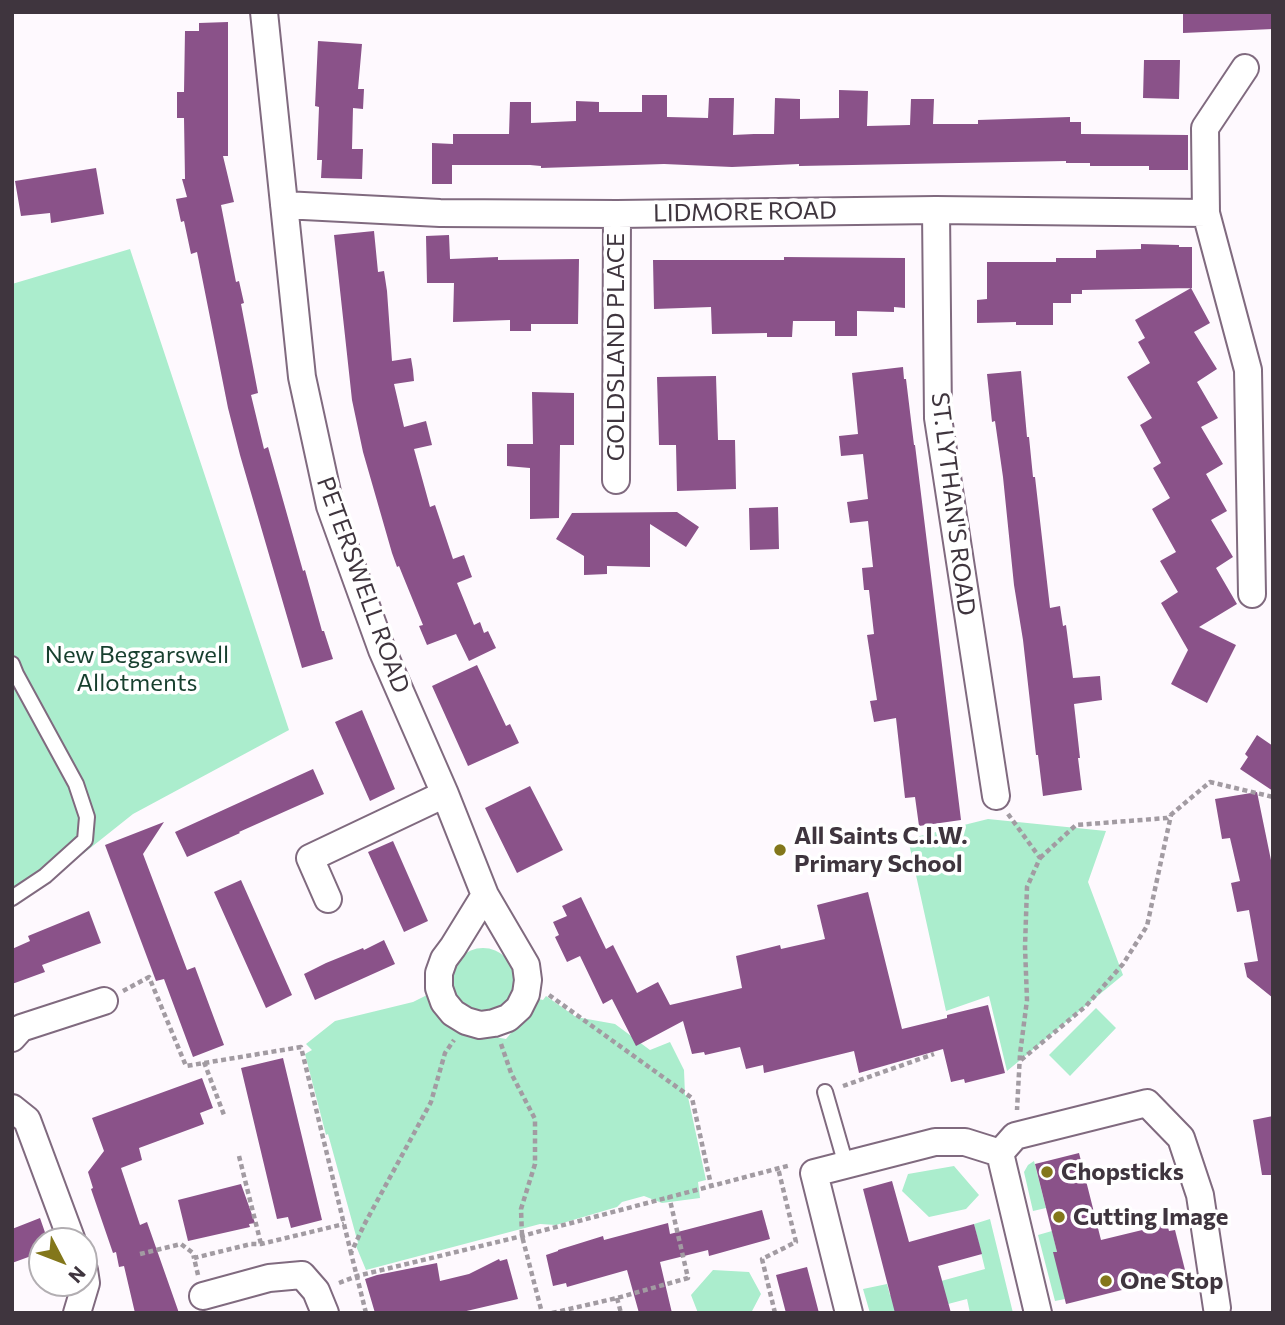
<!DOCTYPE html>
<style>
body{margin:0}
#map{position:relative;width:1285px;height:1325px;overflow:hidden;background:#fef9fe;font-family:Commissioner,sans-serif}
canvas{display:block}
.frame{position:absolute;inset:0;border:14px solid #3f353e;pointer-events:none}
.north{position:absolute;left:28px;top:1227px;width:70px;height:70px;box-sizing:border-box;background:#fff;border:2px solid #b2aeb2;border-radius:50%;rotate:132deg;font-size:19px;font-weight:700;line-height:28px;text-align:center;color:#3f353e}
.north::after{content:'';display:block;margin:auto;width:24px;height:32px;background:#83771b;clip-path:polygon(50% 0,100% 100%,50% 72%,0 100%)}
</style>
<div id="map">
<canvas width="1285" height="1325"></canvas>
<div class="frame"></div>
<div class="north">N</div>
</div>
<script>
const ctx = document.querySelector('canvas').getContext('2d');
ctx.lineJoin = 'round';
function fillPath(path, color) { ctx.fillStyle = color; ctx.fill(path, 'evenodd'); }
function strokePath(path, color, width, dash) { ctx.strokeStyle = color; ctx.lineWidth = width; ctx.lineCap = dash ? 'butt' : 'round'; ctx.setLineDash(dash || []); ctx.stroke(path); }
function label(font, color, halo, rows, align = 'center') {
  ctx.font = font + ' Commissioner,sans-serif'; ctx.lineWidth = 7; ctx.setLineDash([]); ctx.textBaseline = 'middle'; ctx.strokeStyle = halo; ctx.fillStyle = color; for (const [text, x, y, turn = 0] of rows) {
    ctx.save(); ctx.translate(x, y); ctx.rotate((+turn || 0) * Math.PI / 180); ctx.textAlign = isNaN(turn) ? turn : align; if (halo) ctx.strokeText(text, 0, 0); ctx.fillText(text, 0, 0); ctx.restore();
  }
}
fillPath(new Path2D(`
 M130,249L289,730L133,814L35,892L12,908V284Z
 M988,819L1106,831L1088,882L1123,975L1007,1071L989,996L946,1011L908,839Z
 M451 980a32 32 0 1 1 64 0a32 32 0 1 1-64 0Z
 M427,995L462,1031L506,1039L539,999L543,1000L546,996L576,1017L615,1024L650,1050L670,1042L684,1070L685,1095L688,1097L706,1180L698,1182L700,1198L662,1203L644,1196L622,1202L617,1207L556,1225L540,1224L366,1270L356,1246L358,1243L328,1134L326,1135L305,1054L312,1050L306,1044L335,1021L413,1002Z
 M1096,1008L1116,1028L1070,1076L1049,1055Z
 M1034,1161L1046,1208L1033,1211L1024,1172L1028,1165Z
 M954,1166L979,1195L966,1209L929,1217L902,1191L908,1174Z
 M990,1219L1013,1313H970L967,1299L948,1304L935,1313H870L863,1289L887,1284L890,1295L985,1269L974,1224Z
 M1052,1231L1057,1252H1054L1065,1299L1055,1301L1038,1235Z
 M713,1270L749,1272L761,1294L751,1313H698L691,1295Z`), '#abedcd');
fillPath(new Path2D(`
 M1183,12H1273V29L1183,33Z
 M228,22V156H223L234,202L221,205L236,282L239,281L244,303L241,304L258,393L251,395L264,449L268,447L303,571L305,570L322,631H324L333,659L302,668L240,455L228,408L197,252L191,254L184,221L181,222L176,199L187,197L182,179H185L184,118H177V92H184L185,31H199V23Z
 M318,41L362,44L358,89H364L363,109L353,108L352,149H363L362,179L321,178L322,160H317L319,107L315,106Z
 M1144,60H1180L1179,99L1143,98Z
 M839,90L868,91L867,126L910,125L911,99H934L933,124H978V120L1070,117V122H1081V134L1188,135V170H1149V166H1090V163H1066V161L799,166V164L732,167L664,164L541,168V166L530,165H452V184H432V143L453,144V134H509L510,102H531V123L576,121V101L599,102V112H642V95H667V117L708,118L709,98H734L733,135L754,134H774L775,98L800,99V119L839,118Z
 M96,168L104,214L51,223L50,213L21,216L15,181Z
 M374,231L378,272L384,271L387,291L392,361L411,358L413,370L414,381L394,384L404,427L426,421L432,445L414,449L430,507L435,505L453,559L464,555L472,577L457,583L474,625L480,622L484,633L488,631L496,648L469,661L456,634L427,645L419,626L423,625L403,576L399,566L397,567L392,553L363,452L352,400L334,235Z
 M449,235L450,259L498,257V260L579,259L578,324H531V331H510V320L453,322L454,283H427L426,236Z
 M1141,244L1179,245V247H1192V288L1082,290V294H1071V303H1053V325H1016V322L977,323V300L987,299V262H1056V258H1096V250L1141,249Z
 M784,257L905,258V308L894,307V312L857,311V336H835V321H793L792,337H767V333L712,334L711,307L654,309L653,260H784Z
 M1191,288L1210,323L1194,332L1217,369L1197,382L1218,418L1201,427L1223,464L1206,474L1227,511L1211,520L1233,557L1216,568L1237,604L1199,627L1236,645L1207,703L1171,684L1188,650L1161,603L1178,592L1160,561L1176,552L1152,509L1170,498L1153,468L1161,463L1140,425L1152,418L1127,377L1150,363L1138,342L1145,338L1135,320Z
 M903,367L904,379H906L914,445H915L961,820L919,826L915,797L905,798L896,718L874,722L870,701L877,700L867,635L874,634L869,590H864L862,568L873,567L868,521L850,523L847,502L868,499L863,454L841,456L839,436L858,434L852,373Z
 M1021,371L1027,437H1029L1033,477H1035L1050,608L1060,606L1063,626L1066,625L1073,678L1100,676L1102,700L1074,704L1080,758H1078L1082,790L1043,796L1038,755H1036L1023,640L1014,585L1003,477L995,421L992,422L987,374Z
 M716,376L718,440H735L736,489L677,491L676,445H659L657,377Z
 M532,392L574,393V445H560L559,518L530,519V468L507,466V444H533Z
 M778,507L779,549L750,550L749,508Z
 M677,512L699,527L686,547L650,524V567L607,566V574L584,575V556L556,539L572,513Z
 M477,665L506,726L510,724L519,743L468,766L432,686Z
 M362,710L395,789L370,801L335,722Z
 M1257,735L1273,746V791L1240,769L1248,757L1245,754Z
 M313,769L324,794L239,832L240,833L187,857L175,832Z
 M530,786L563,850L517,873L485,808Z
 M1257,792L1273,870V998L1247,977L1244,963L1258,961L1249,910L1237,912L1231,883L1240,881L1230,838L1222,839L1215,799Z
 M164,822L143,854L187,970L195,967L224,1045L193,1057L164,979L156,981L105,845Z
 M393,841L428,921L404,932L368,852Z
 M241,880L292,995L266,1008L214,892Z
 M868,892L902,1029L947,1018V1015L988,1005L1005,1073L965,1083L964,1079L951,1082L943,1049L859,1073L854,1051L764,1073L763,1065L746,1069L740,1047L705,1055L704,1052L692,1054L683,1021L636,1046L612,999L603,1004L580,956L567,962L555,937L559,935L553,922L567,916L562,906L581,897L606,949L613,945L637,993L658,982L670,1005L742,988L736,956L780,945L781,949L825,939L817,905Z
 M89,911L101,943L42,965L45,972L12,984V949L30,941L28,936Z
 M384,940L395,964L315,1000L304,974L326,963L363,948L364,950Z
 M283,1058L322,1220L291,1228L288,1217L277,1219L241,1068Z
 M202,1078L213,1108L200,1113L204,1124L139,1148L142,1160L121,1168L140,1225L147,1222L179,1313H135L124,1266L119,1267L116,1252L113,1253L91,1189L93,1188L88,1172L104,1151L92,1118Z
 M1273,1116V1175H1262L1253,1120Z
 M1079,1153L1101,1240L1167,1224L1169,1231L1175,1230L1186,1274L1066,1304L1053,1252H1057L1035,1164Z
 M892,1181L909,1242L974,1224L982,1254L938,1266L951,1313H895L863,1189Z
 M241,1184L255,1223L249,1224L250,1227L188,1241L178,1200Z
 M762,1210L770,1239L709,1256L708,1250L660,1262L672,1313H639L627,1270L567,1287L566,1283L553,1286L546,1255L558,1251V1250L603,1236L604,1240L668,1223L670,1234Z
 M40,1218L48,1241H42V1252L12,1263V1229Z
 M499,1259L500,1261L507,1259L518,1299L458,1313H375L365,1279L377,1275L437,1263L440,1281L469,1274Z
 M807,1267L819,1313H786L776,1275Z`), '#8a5289');
const service = new Path2D(`
 M12,664L16,674L76,784L87,817L85,840L45,876L12,898
 M825,1092L846,1165`);
const minor = new Path2D(`
 M264,12L302,377L330,506L382,650L445,794L485,895L526,965L528,980L526,994L519,1008L508,1018L494,1023L480,1025L466,1021L453,1013L444,1002L439,988V973L444,959L453,947L485,895
 M1245,68L1205,128L1206,213L1248,370L1252,594
 M284,205L440,213L617,214L936,210L1206,213
 M936,210L938,418L996,796
 M616,480L617,214
 M328,899L310,858L445,794
 M12,1038L21,1028L104,1001
 M12,1108L27,1120L72,1241
 M1000,1153L1038,1313
 M203,1296L269,1278L302,1275L316,1291L325,1313
 M77,1313L86,1283L84,1270
 M849,1313L814,1173L935,1142H965L1000,1153L1015,1136L1147,1103L1181,1138L1200,1195L1217,1308`);
strokePath(service, '#806a7f', 18);
strokePath(minor, '#806a7f', 30);
strokePath(new Path2D(`
 M1008,814L1040,858L1027,887L1025,947L1027,1000L1020,1054L1017,1110
 M1040,858L1076,825L1167,818L1210,782L1273,797
 M123,991L149,977L186,1066L301,1047L351,1253
 M549,995L692,1098L711,1185
 M501,1044L511,1073L535,1119V1164L521,1209L522,1236L542,1313
 M1021,1060L1086,1006L1123,964L1147,926L1171,815
 M204,1062L224,1115
 M843,1086L934,1054
 M239,1156L261,1244
 M140,1254L181,1244L193,1253L194,1258
 M198,1275L194,1258L251,1244H261L344,1224
 M339,1283L357,1276L522,1236L791,1165
 M617,1298L621,1313
 M366,1313L351,1253L364,1225L431,1102L445,1053L454,1040
 M552,1313L617,1298L688,1278L669,1196
 M775,1313L762,1259L796,1242L778,1168`), '#a29ba2', 4.5, [5, 3.5]);
strokePath(service, '#fff', 14);
strokePath(minor, '#fff', 26);
for (const [x, y, r, color] of [
 [780,850,7,"#83771b"],
 [1047,1172,7,"#83771b"],
 [1059,1217,7,"#83771b"],
 [1106,1281,7,"#83771b"]
]) { const dot = new Path2D(); dot.arc(x, y, r, 0, 2 * Math.PI); ctx.fillStyle = color; ctx.fill(dot); strokePath(dot, '#fff', 2.5); }
label('24px', '#3f353e', '#fff', [
 ["LIDMORE ROAD",745,212,-1],
 ["GOLDSLAND PLACE",616,347,-90],
 ["ST. LYTHAN'S ROAD",953,504,83],
 ["PETERSWELL ROAD",363,585,70]
]);
label('24px', '#173f2e', '#fff', [
 ["New Beggarswell",137,655],
 ["Allotments",137,683]
]);
label('bold 24px', '#3f353e', '#fff', [
 ["All Saints C.I.W.",794,836],
 ["Primary School",794,864],
 ["Chopsticks",1061,1172],
 ["Cutting Image",1073,1217],
 ["One Stop",1120,1281]
], 'left');
</script>
